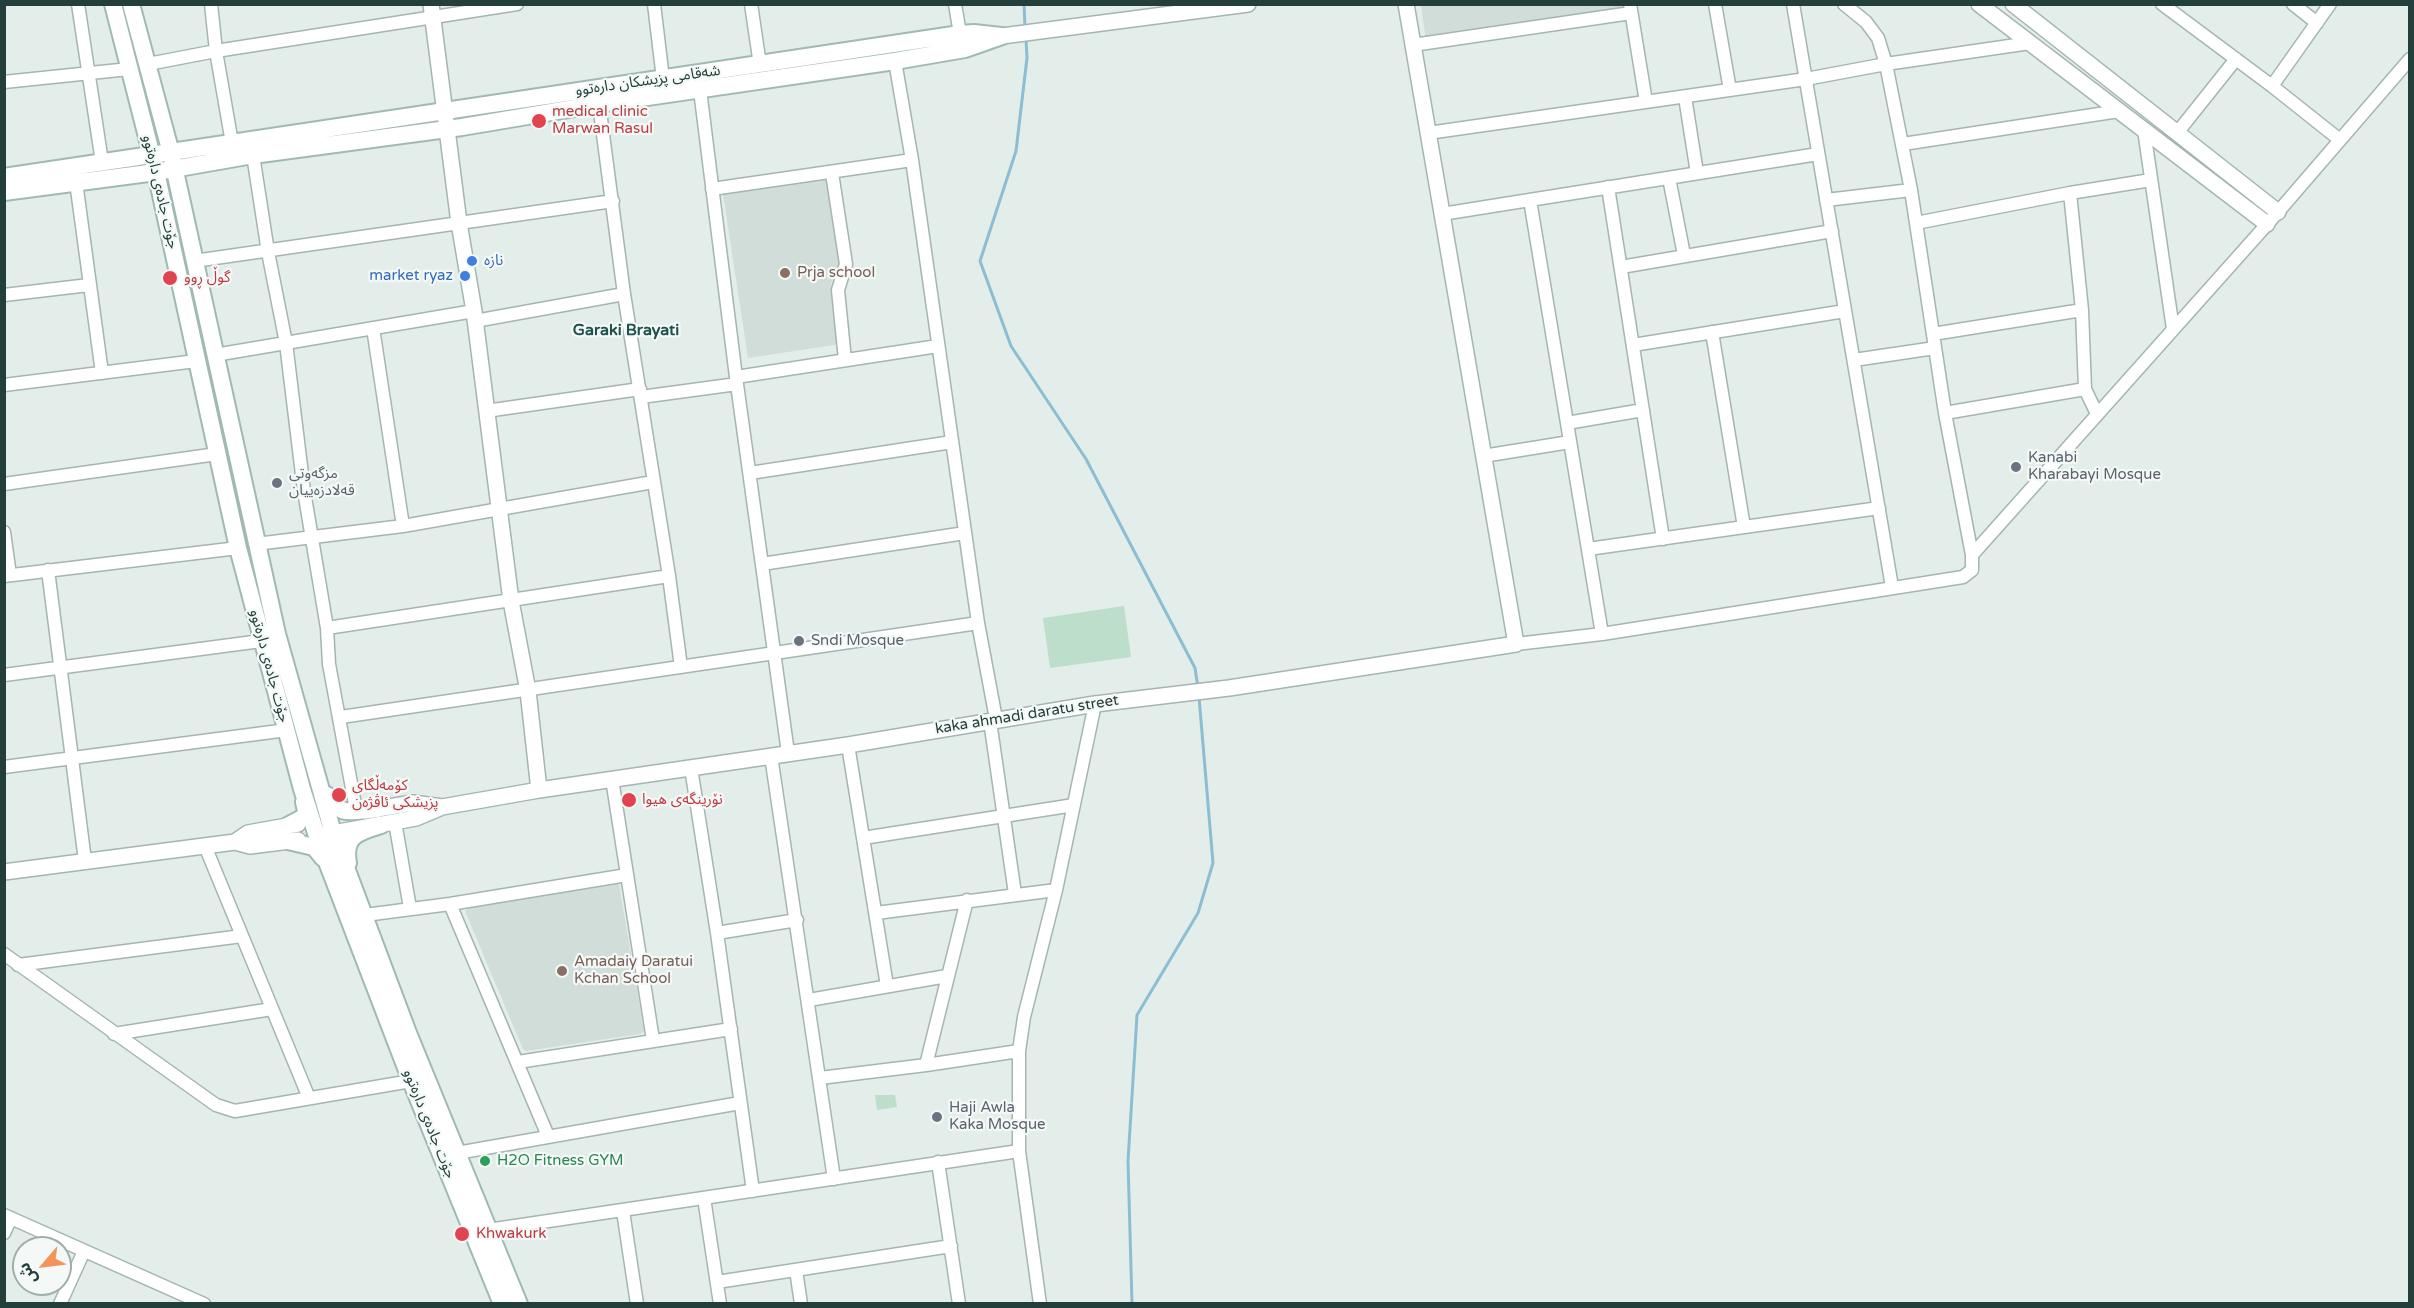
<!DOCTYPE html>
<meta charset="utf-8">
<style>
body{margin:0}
#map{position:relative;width:2414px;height:1308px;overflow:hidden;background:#e3edea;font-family:"Varela Round","Noto Sans Arabic",sans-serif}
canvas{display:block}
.frame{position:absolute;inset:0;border:6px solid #223f3b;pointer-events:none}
.north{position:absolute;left:12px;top:1236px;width:60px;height:60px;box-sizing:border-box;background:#f4f9f7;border:2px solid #a0afac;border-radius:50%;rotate:242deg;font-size:16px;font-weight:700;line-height:24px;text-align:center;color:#223f3b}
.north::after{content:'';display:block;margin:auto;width:21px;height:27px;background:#f3945b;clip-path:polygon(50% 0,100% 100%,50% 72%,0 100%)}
</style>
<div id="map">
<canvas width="2414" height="1308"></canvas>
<div class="frame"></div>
<div class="north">ش</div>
</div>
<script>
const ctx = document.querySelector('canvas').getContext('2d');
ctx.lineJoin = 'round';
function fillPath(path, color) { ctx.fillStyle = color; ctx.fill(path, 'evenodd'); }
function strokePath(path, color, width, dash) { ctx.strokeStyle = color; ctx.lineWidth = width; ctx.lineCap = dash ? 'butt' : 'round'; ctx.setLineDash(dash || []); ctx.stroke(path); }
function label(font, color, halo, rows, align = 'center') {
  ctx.font = font + ' "Varela Round","Noto Sans Arabic",sans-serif'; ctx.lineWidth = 4.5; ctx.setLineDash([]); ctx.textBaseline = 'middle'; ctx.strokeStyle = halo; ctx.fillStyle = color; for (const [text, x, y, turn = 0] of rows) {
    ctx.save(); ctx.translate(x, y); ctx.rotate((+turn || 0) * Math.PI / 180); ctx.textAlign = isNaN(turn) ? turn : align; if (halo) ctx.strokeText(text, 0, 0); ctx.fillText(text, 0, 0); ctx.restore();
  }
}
fillPath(new Path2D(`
 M1621,4L1622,12L1426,41L1421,5Z
 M827,179L840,261L831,284L841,344L748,358L723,194Z
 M619,884L644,1031L640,1034L526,1051L523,1049L465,911L471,906Z`), '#d1ddd9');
fillPath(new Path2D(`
 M1124,606L1131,657L1050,668L1043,618Z
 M875,1095H895L897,1107L877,1110Z`), '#bcdeca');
strokePath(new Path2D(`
 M1024,4L1025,27
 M1026,39L1027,58L1016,151L980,261L1011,346L1086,459L1195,668L1198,688
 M1132,1304L1128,1161L1137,1015L1198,913L1213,863L1199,697`), '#8bbed3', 3);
const minor = new Path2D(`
 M78,4L102,162
 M211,4L216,51L232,143
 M654,4L663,79
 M751,4L760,65
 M955,4L960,34
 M1630,4L1646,102
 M1715,4L1730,90
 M1793,4L1892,587
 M2162,4L2272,86L2340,140
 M2293,4L2317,23
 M1413,45L1631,13
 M895,61L912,160L978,623L996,719
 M148,64L216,51L517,4
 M4,82L129,69
 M2272,86L2330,4
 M700,90L736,377L788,753
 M1685,97L1697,173
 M599,104L624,294L669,576L681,667
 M2144,130L2173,329
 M1428,133L1806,79L1886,64L2030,43
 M2177,133L2236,59
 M1903,144L2119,111
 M253,155L268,252L286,343L304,491L327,628L329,664L356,810
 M832,173L846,264L838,290L845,360
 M1669,178L1684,255
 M76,182L102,373
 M1608,187L1663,539
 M712,189L912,160
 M2070,193L2082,310L2085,389L2097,414
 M1530,200L1602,634
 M1826,200L1911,190
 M1442,214L1818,154
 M1916,223L2070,193L2151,180
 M194,261L613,201
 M1621,267L1832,231
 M4,295L89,285
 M475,321L624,294
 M373,328L403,526
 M1712,332L1744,527
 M1933,334L2082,310
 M1633,345L1845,311
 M215,355L474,311
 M1854,360L1935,348
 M736,377L938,346
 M4,385L196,361
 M641,397L737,384
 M486,411L640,389
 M1945,413L2085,389
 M1567,423L1643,410
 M1483,456L1570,442
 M750,473L952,442
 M4,484L217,454
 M4,532L10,575
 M256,544L403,526L653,482
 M1588,549L1879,508
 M1972,555L2278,212L2410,59
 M762,564L965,533
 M48,570L85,861
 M4,576L238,548
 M327,628L669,576
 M1516,644L1602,634L1963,577L1972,570V555L1945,413L1911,190L1886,64L1878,38L1866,22L1844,4
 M4,675L261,641
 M341,717L978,623
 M990,721L1015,894
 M848,745L887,986
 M771,756L834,1179
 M4,767L287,730
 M691,768L717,933L753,1191
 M612,779L653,1040
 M395,822L410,908
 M863,838L1074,805
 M205,846L309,1098
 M450,904L548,1136
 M876,913L1056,890
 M365,915L450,904L627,875
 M717,933L797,920
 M4,954L216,1105L235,1111L411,1081
 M18,965L242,936
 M809,1000L947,976
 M114,1034L272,1009
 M518,1062L731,1029
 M926,1065L967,900
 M820,1078L926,1065L1019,1051
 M457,1153L740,1103
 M938,1162L959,1304
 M704,1198L720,1304
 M623,1211L637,1304
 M4,1215L204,1304
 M488,1230L1019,1151
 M4,1233L11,1218
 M796,1270L801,1304
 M717,1282L951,1246
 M60,1304L84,1251
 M1040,1304L1019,1151V1051L1024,1017L1056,890L1095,704`);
const tertiary = new Path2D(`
 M431,4L459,223L474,311L511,601L528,691L539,790
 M1979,4L2267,224
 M2013,4L2278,212
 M1002,36L1248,4
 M365,811L413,803L442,807
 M322,835L416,818L442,807L539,790L848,745L1095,704L1229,688L1516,644L1406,4
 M235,842L248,833L298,824
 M4,872L235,842L250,846L298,840`);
const secondary = new Path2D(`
 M113,4L156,172L238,548L302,789L317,836L411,1081L502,1304
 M131,4L171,153L277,634L333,833L408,1033L519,1304
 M4,177L960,34L974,33L1001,36
 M4,192L156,172L253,155L462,127L599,104L895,61L965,49L1002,36
 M327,795C339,819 355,810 377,809
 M287,826L304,817L306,811L304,802
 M288,841L314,847L323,858
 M348,863C343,836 358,832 381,825`);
strokePath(minor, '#a5b5b2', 15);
strokePath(tertiary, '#a5b5b2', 18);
strokePath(secondary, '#a1b9b4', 20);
strokePath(minor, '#fff', 12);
strokePath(tertiary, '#fff', 15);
strokePath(secondary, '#fff', 16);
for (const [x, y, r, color] of [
 [539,121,8,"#e0444e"],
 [472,261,6,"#3f7fe0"],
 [785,273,6,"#8d6e63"],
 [465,276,6,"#3f7fe0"],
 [170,278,8,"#e0444e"],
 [2016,467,6,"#6b7280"],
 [277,483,6,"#6b7280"],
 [799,641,6,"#6b7280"],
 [339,795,8,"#e0444e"],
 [629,800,8,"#e0444e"],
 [562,971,6,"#8d6e63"],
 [937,1117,6,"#6b7280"],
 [485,1161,6,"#2e9e5b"],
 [462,1234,8,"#e0444e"]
]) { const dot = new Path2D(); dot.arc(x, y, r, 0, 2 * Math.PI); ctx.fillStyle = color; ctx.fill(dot); strokePath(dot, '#f4f9f7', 2); }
label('15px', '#223f3b', '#f4f9f7', [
 ["شەقامی پزیشکان دارەتوو",648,81,-8],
 ["جۆت جادەی دارەتوو",160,192,77],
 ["جۆت جادەی دارەتوو",269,666,75],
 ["kaka ahmadi daratu street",1027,715,-9],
 ["جۆت جادەی دارەتوو",429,1124,68]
]);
label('15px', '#be3a42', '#f4f9f7', [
 ["medical clinic",552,112],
 ["Marwan Rasul",552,129],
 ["گوڵ ڕوو",184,278],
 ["کۆمەڵگای",352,786],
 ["پزیشکی ئاڤژەن",352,803],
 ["نۆرینگەی هیوا",642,800],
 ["Khwakurk",476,1234]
], 'left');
label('15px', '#366cbe', '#f4f9f7', [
 ["نازە",484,261],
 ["market ryaz",453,276,"right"]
], 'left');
label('15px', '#785e54', '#f4f9f7', [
 ["Prja school",797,273],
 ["Amadaiy Daratui",574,962],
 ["Kchan School",574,979]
], 'left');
label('15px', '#5b616d', '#f4f9f7', [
 ["Kanabi",2028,458],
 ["Kharabayi Mosque",2028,475],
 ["مزگەوتی",289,474],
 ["قەلادزەییان",289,491],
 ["Sndi Mosque",811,641],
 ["Haji Awla",949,1108],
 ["Kaka Mosque",949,1125]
], 'left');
label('15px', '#27864d', '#f4f9f7', [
 ["H2O Fitness GYM",497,1161]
], 'left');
label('bold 16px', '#1e524c', '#f4f9f7', [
 ["Garaki Brayati",626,331]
]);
</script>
